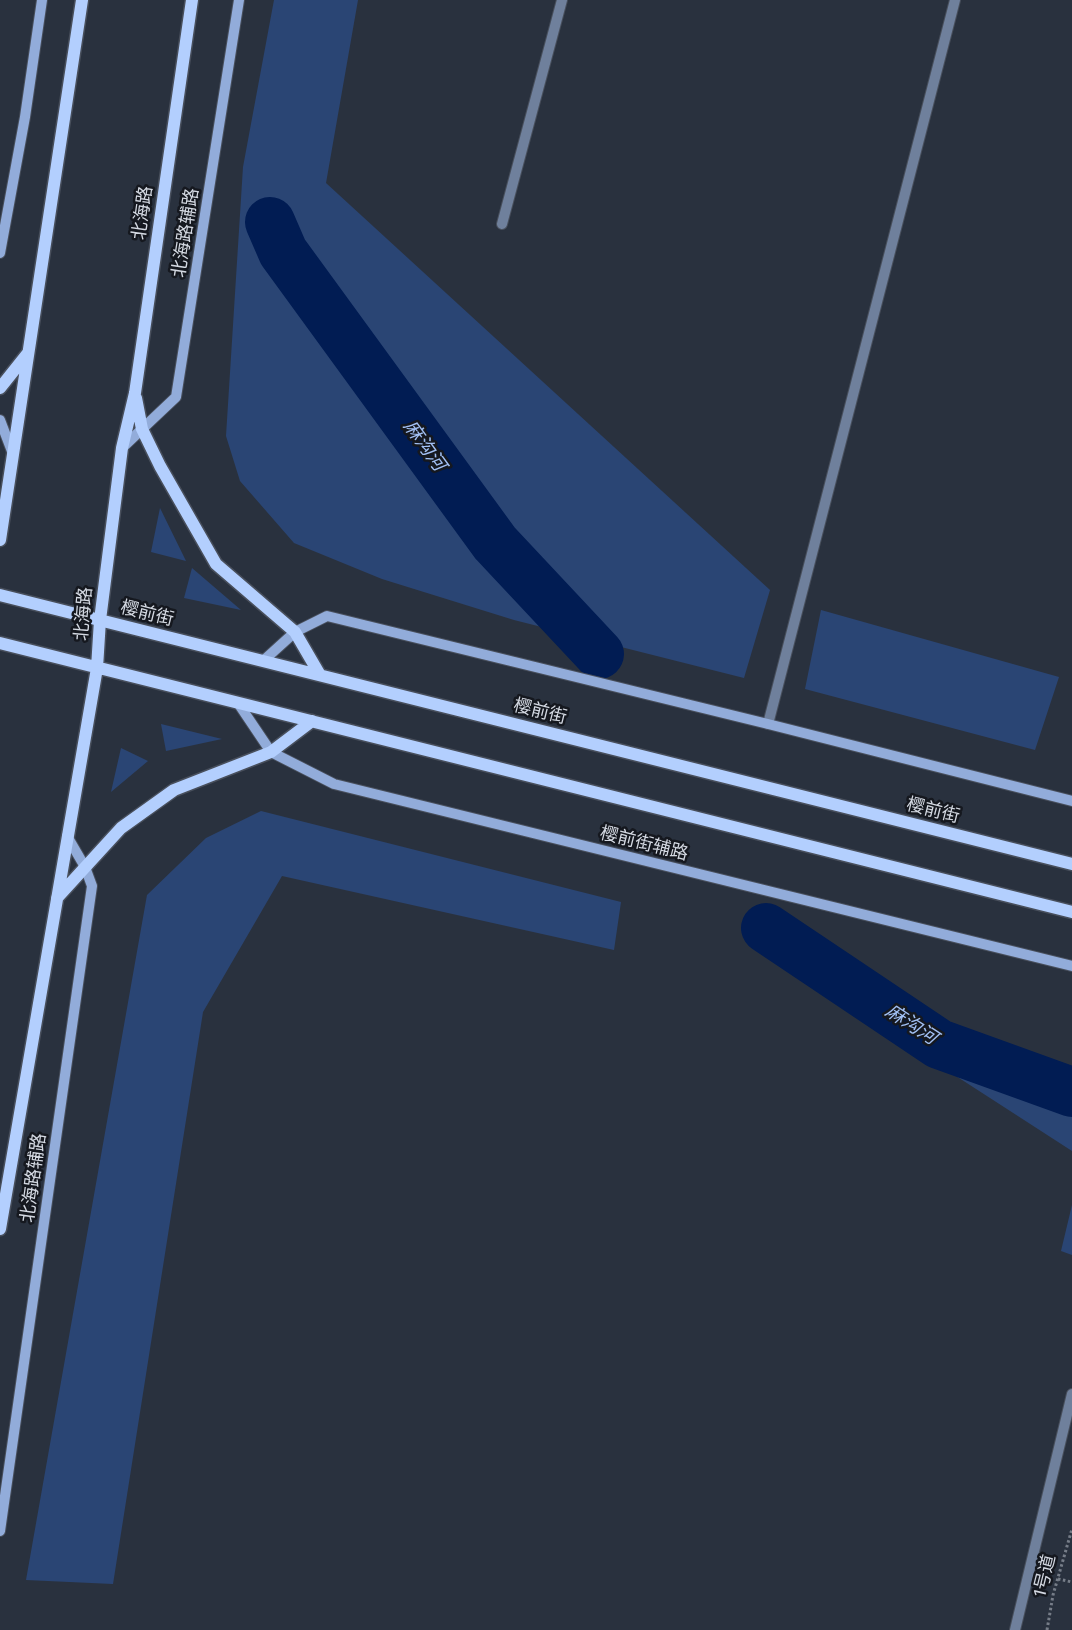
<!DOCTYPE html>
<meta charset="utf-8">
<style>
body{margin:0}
canvas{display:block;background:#29313e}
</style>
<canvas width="1072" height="1630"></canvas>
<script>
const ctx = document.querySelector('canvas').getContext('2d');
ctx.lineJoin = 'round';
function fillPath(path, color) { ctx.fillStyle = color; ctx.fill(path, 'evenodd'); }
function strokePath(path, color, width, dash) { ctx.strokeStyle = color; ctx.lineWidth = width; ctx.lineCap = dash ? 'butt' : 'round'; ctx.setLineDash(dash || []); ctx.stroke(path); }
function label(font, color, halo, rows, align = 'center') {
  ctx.font = font + ' "Fira Sans Condensed","Noto Sans SC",sans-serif'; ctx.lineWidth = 5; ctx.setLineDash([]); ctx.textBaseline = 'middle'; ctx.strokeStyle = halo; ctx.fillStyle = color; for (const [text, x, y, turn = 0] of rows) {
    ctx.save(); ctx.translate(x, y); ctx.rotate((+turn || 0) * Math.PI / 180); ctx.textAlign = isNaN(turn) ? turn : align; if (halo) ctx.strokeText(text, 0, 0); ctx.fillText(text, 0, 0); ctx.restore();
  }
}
fillPath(new Path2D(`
 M274,0H358L326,183L770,590L744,678L514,620L382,579L294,543L240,481L226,436L243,167Z
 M160,508L186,561L151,552Z
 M192,568L241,610L184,598Z
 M821,610L1059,677L1035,750L805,689Z
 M161,724L222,739L166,751Z
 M121,748L148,761L111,792Z
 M261,811L621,902L614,950L282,876L203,1012L113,1584L26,1580L147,895L206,838Z
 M792,970L1072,1086V1151Z
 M1072,1205V1255L1061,1251Z`), '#2a4574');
strokePath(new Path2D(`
 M270,222L283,252L495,543L599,654
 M766,928L939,1044L1072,1092`), '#011c53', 50);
const street = new Path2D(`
 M502,224L562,0
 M768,724L955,0
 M1015,1630L1072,1394`);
const secondary = new Path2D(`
 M0,253L25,117L42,0
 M0,420L13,454
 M122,448L176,397L239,0
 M263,661L295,632L327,616L768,724L1072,801
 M238,703L271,752L334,784L1072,966
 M0,1531L92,886L85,867L67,836`);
const primary = new Path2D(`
 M0,388L28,353
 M136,398L142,429L160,466L216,564L295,632L320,675
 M0,540L82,0
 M0,595L1072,864
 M0,643L1072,912
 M57,898L121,828L174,790L271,752L312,721
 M0,1229L97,668L100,620L122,448L135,393L192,0`);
strokePath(street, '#484f5c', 12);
strokePath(secondary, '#484f5c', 12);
strokePath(primary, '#484f5c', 15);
strokePath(new Path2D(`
 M1058,1579L1072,1582
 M1047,1630L1053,1595L1072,1529`), '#767d88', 3, [2.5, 2.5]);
strokePath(street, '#6f809c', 10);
strokePath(secondary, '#92acda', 10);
strokePath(primary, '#b3cffe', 12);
label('18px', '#d4d9e2', '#15181f', [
 ["北海路",143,213,-82],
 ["北海路辅路",186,233,-81],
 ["北海路",84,614,-85],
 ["樱前街",147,614,14],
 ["樱前街",540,712,14],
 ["樱前街",933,811,14],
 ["樱前街辅路",644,844,14],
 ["北海路辅路",34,1178,-82],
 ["1号道",1045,1576,-76]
]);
label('italic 19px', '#a2c0f4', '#15181f', [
 ["麻沟河",424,446,54],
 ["麻沟河",911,1025,33]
]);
</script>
